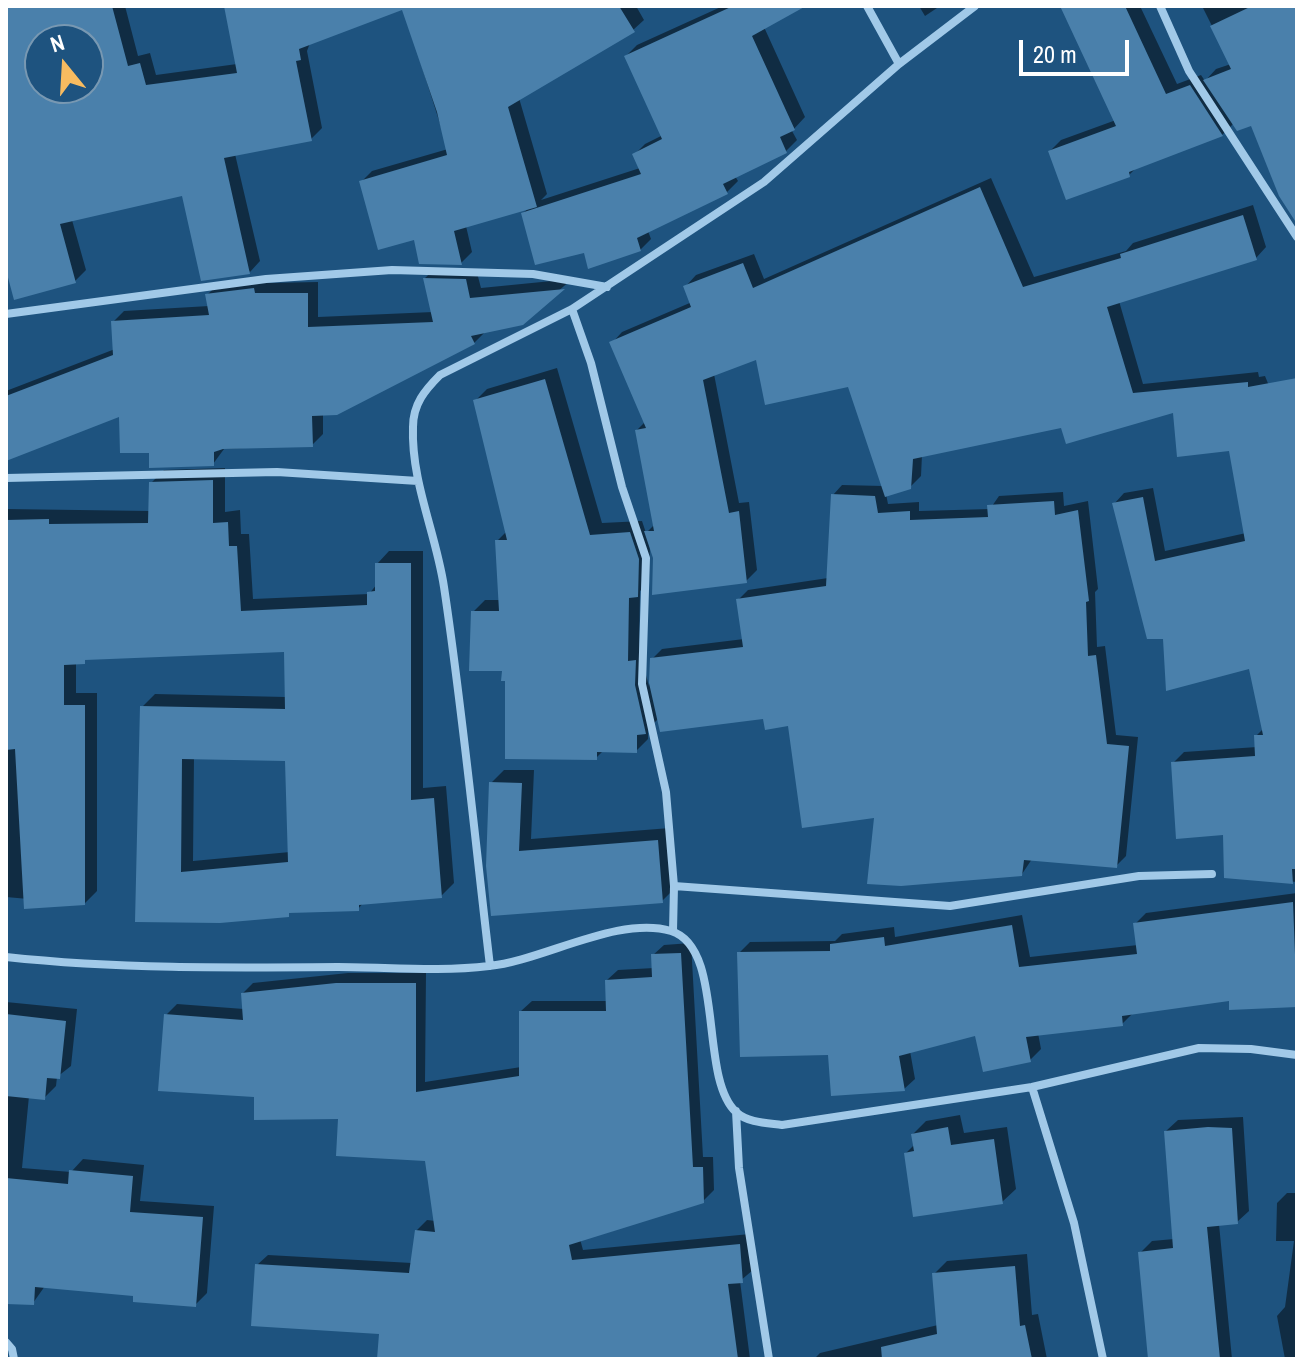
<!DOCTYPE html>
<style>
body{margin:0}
#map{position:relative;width:1303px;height:1365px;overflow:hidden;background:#1e537f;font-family:"Archivo Narrow",sans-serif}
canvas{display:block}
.frame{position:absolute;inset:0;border:8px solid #fff;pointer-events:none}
.north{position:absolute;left:24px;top:24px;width:80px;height:80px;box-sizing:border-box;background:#1e537f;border:2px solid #7898b2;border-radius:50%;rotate:342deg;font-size:22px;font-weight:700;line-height:32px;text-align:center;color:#fff}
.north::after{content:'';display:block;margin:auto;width:28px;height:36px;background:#f7bb60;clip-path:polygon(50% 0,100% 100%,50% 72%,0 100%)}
.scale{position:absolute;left:1019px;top:40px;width:110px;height:36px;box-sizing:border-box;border:4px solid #fff;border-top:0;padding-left:10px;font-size:24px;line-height:28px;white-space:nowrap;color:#fff;-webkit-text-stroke:6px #1e537f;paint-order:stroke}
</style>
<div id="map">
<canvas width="1303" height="1365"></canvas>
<div class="frame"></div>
<div class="north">N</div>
<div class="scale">20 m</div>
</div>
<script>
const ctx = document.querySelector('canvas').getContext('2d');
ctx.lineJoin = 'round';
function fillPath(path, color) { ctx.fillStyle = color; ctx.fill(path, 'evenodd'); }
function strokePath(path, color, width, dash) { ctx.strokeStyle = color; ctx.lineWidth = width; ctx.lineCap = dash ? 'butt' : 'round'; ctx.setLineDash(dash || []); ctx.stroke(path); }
fillPath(new Path2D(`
 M6,6H125L138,56L150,53L156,75L237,64L226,6H636L644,20L633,30L519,98L547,194L541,200L640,168L634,155L645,144L663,135L626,56L637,45L723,6H802L764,27L805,117L792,131L797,140L786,151L735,176L738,181L727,192L648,231L651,239L640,250L585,251L523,213L530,207L466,226L472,252L461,263L415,237L361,182L372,171L448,149L403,7L310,43L307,51L322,128L311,139L235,154L260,261L250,272L183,194L72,220L86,270L75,281L6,262ZM40,40H88V88H40Z
 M919,6H940L925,16Z
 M1062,6H1140L1177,84L1201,75L1205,81L1216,69L1231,64L1202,6H1297V205L1252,124L1234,123L1222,135L1138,166L1129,175L1050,151L1061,140L1116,120Z
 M991,178L1034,277L1126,251L1133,243L1253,205L1266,247L1256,258L1119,301L1143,384L1258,372L1259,377L1265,376L1280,413L1297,408V882L1226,876L1225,833L1173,763L1184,752L1257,747L1256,736L1264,728L1250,667L1165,637L1114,504L1124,493L1153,488L1165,551L1246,533L1230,449L1175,410L1062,425L922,455L921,476L910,487L886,494L888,504L919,502V511L990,509L999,496L1063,492L1064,506L1088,501L1098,589L1095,592L1097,647L1105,646L1116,735L1138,737L1126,856L1116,866L1032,859L1022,874L877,816L790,724L765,717L659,718L648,729V739L636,751L604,750L596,758L507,679L473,612L485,600H500L497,541L507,531L475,401L487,389L557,368L602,523L642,521L646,533L655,524L637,430L645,422L612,343L622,332L692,302L686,286L696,275L754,254L764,279ZM758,357L850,385L883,486L842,485L833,495L828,578L748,590L738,600L744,639L662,649L652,659L649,686L639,650L640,591L649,582L650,544L655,557L746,581L757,570L749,502L739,503L714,374Z
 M436,268L476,269L481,288L572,279L522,323L486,331L474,343L323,413V434L312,445L224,449L213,464L151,451L121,414L6,459V391L115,349L113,322L124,311L209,306L207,295L218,284L318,282V317L433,312L425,278Z
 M225,468V512L240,510L241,534H249L253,599L369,594L377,584V564L389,551H423V788L446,786L454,883L441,896L364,902L358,909L137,920L142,707L155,694L286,697V650L88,658L76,662V693H97V891L84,904L6,897V509L151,511V483L164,470ZM194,757L287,759L290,852L193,861Z
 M504,770H534L531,839L670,828L675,888L662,901L493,914L491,783Z
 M1297,893L1296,1005L1231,999L1134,1012L1122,1024L1038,1033L1041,1049L1030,1060L977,1033L910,1051L915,1079L904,1089L830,1053L739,953L750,942L835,941L842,934L894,927L895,937L1022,915L1030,957L1138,945L1135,924L1146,913Z
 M691,943L703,1157H713L714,1190L703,1201L580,1239L583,1250L750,1234L753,1270L740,1281L750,1359H379L381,1332L257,1265L268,1255L412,1263L416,1231L427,1220L436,1221L427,1159L340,1117L256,1095L166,1015L177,1004L244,1009L243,993L253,983L348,973H426L425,1082L521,1067V1011L532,1001H608L607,980L618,970L654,968L653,955L664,945Z
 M6,1002L77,1009L71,1066L57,1077L56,1086L44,1098L29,1096L22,1168L71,1172L83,1159L144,1165L140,1201L214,1206L207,1293L195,1305L135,1294L45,1286L33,1303L6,1302Z
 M960,1115L964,1133L1007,1127L1016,1189L1002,1202L906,1153L915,1144L913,1134L926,1121Z
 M1243,1117L1249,1211L1237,1222L1219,1224L1232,1359H1150L1140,1253L1152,1241L1174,1239L1166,1131L1178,1120Z
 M1287,1193H1297V1359H1285L1277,1316L1285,1307L1294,1241H1276L1277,1203Z
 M1027,1254L1032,1315L1038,1314L1047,1359H814L820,1353L938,1325L934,1274L947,1261Z`), '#0007');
fillPath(new Path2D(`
 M6,6H112L128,66L140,63L146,85L237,73L224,6H619L635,32L508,107L537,207L454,231L462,265L419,264L414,240L378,250L359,181L447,155L437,112L402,10L299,49L301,60L296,61L312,141L224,158L250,274L201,281L182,196L60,224L76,283L14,300L6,270ZM40,40H88V88H40Z
 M733,6H806L752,36L795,130L780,137L787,153L723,184L728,194L637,238L641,251L588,269L584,253L535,265L521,213L641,174L632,154L662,139L624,56Z
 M1060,6H1125L1166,94L1190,85L1223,136L1129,172L1130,177L1066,200L1048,151L1116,126Z
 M1252,6H1297V224L1279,196L1251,126L1237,131L1203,80L1231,69L1210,26Z
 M980,187L1023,287L1121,258L1120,254L1243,215L1257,260L1107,307L1133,393L1248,382V387L1297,378V869H1292L1293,884L1224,878L1223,835L1176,839L1171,762L1255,756L1254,735H1263L1249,669L1166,691L1163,639H1147L1112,503L1143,497L1155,561L1245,541L1229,451L1177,457L1173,413L1066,444L1061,428L913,459L911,489L885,497L848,387L765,405L756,360L703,380L729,513L739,511L747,583L652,595L653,558L644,531H654L635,430L646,428L609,342L691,307L683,286L743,263L753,288Z
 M423,278L466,279L470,298L565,289L523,325L471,336L475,344L337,415L312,416L313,447L223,449L214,452V466L149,468V453H120L119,417L6,461V396L113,355L111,321L209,315L205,294L254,288L255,293H308V327L433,322Z
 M545,379L590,535L630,532L639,559L638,597L629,598L628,661L636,660L635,685L646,734L637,735V753L597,752V760L505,759V681H501L502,671H469L471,611H499L495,540H507L473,400Z
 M213,480V523L228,522L229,546H237L241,611L367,605V592L375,591V563H411V800L434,798L442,898L359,905V911L289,913V917L220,923L135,922L140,706L285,709L284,652L85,660V664L64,665V705H85V905L24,909L15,749L6,750V520L49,519V524L148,523L149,482ZM182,759L285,761L288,862L181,872Z
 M831,494L875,496L878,513L910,511V520L988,517L987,505L1054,501L1055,515L1078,510L1089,601L1086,602L1088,656L1096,655L1107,744L1129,746L1117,868L1024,860L1022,876L901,886L867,884L874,818L802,828L788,726L765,730L763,719L660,732L649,683L650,658L743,647L736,599L826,586Z
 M489,782L522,783L519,851L658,840L663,903L491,916L486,866Z
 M1293,902L1297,1007L1229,1010V1001L1122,1016L1123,1026L1026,1037L1031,1062L983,1072L975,1036L899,1056L905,1091L831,1096L828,1055L740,1057L737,952L830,951V944L884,937L885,946L1012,925L1019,967L1137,954L1133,923Z
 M681,953L693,1167H703L704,1203L569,1245L572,1260L740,1244L743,1283L728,1284L738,1359H377L379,1334L251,1326L255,1264L409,1273L415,1230L435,1232L425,1161L336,1156L338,1119L254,1120V1097L158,1091L164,1014L243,1020L241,993L336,983H416V1092L519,1076V1011H606L605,980L652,977L651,954Z
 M6,1014L66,1021L60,1079L47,1078L45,1100L6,1096Z
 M948,1127L951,1145L994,1139L1003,1204L913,1217L904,1153L914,1151L911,1134Z
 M1208,1127L1232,1128L1238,1224L1207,1227L1220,1359H1148L1138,1252L1173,1248L1164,1131Z
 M69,1170L133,1176L130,1212L203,1217L196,1307L133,1302V1296L35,1287L34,1305L6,1304V1178L68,1184Z
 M1015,1266L1020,1326L1025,1325L1032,1359H882L881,1347L937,1334L932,1273Z`), '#4a80ab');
strokePath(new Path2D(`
 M867,6L899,64
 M1160,6L1189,71L1297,237
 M572,309L591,363L622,487L646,558L642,684L666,792L674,886L673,931
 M6,314L266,279L392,270L533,274L607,287
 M6,478L277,472L418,481
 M674,886L950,906L1139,876L1212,874
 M6,957C117,969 227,968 338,967C387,967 440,972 489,966C542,961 619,915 671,931C726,948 698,1077 736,1112C748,1123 767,1123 782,1125L1032,1087L1199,1048L1251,1049L1297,1055
 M490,966C475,840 463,713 444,587C436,533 411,482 413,427C413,404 425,390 440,375L572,309L764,182L899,64L975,6
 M1032,1087L1074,1223L1103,1359
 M736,1111L739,1168L769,1359
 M6,1342L12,1349L14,1359`), '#a1c9e8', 8);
</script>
